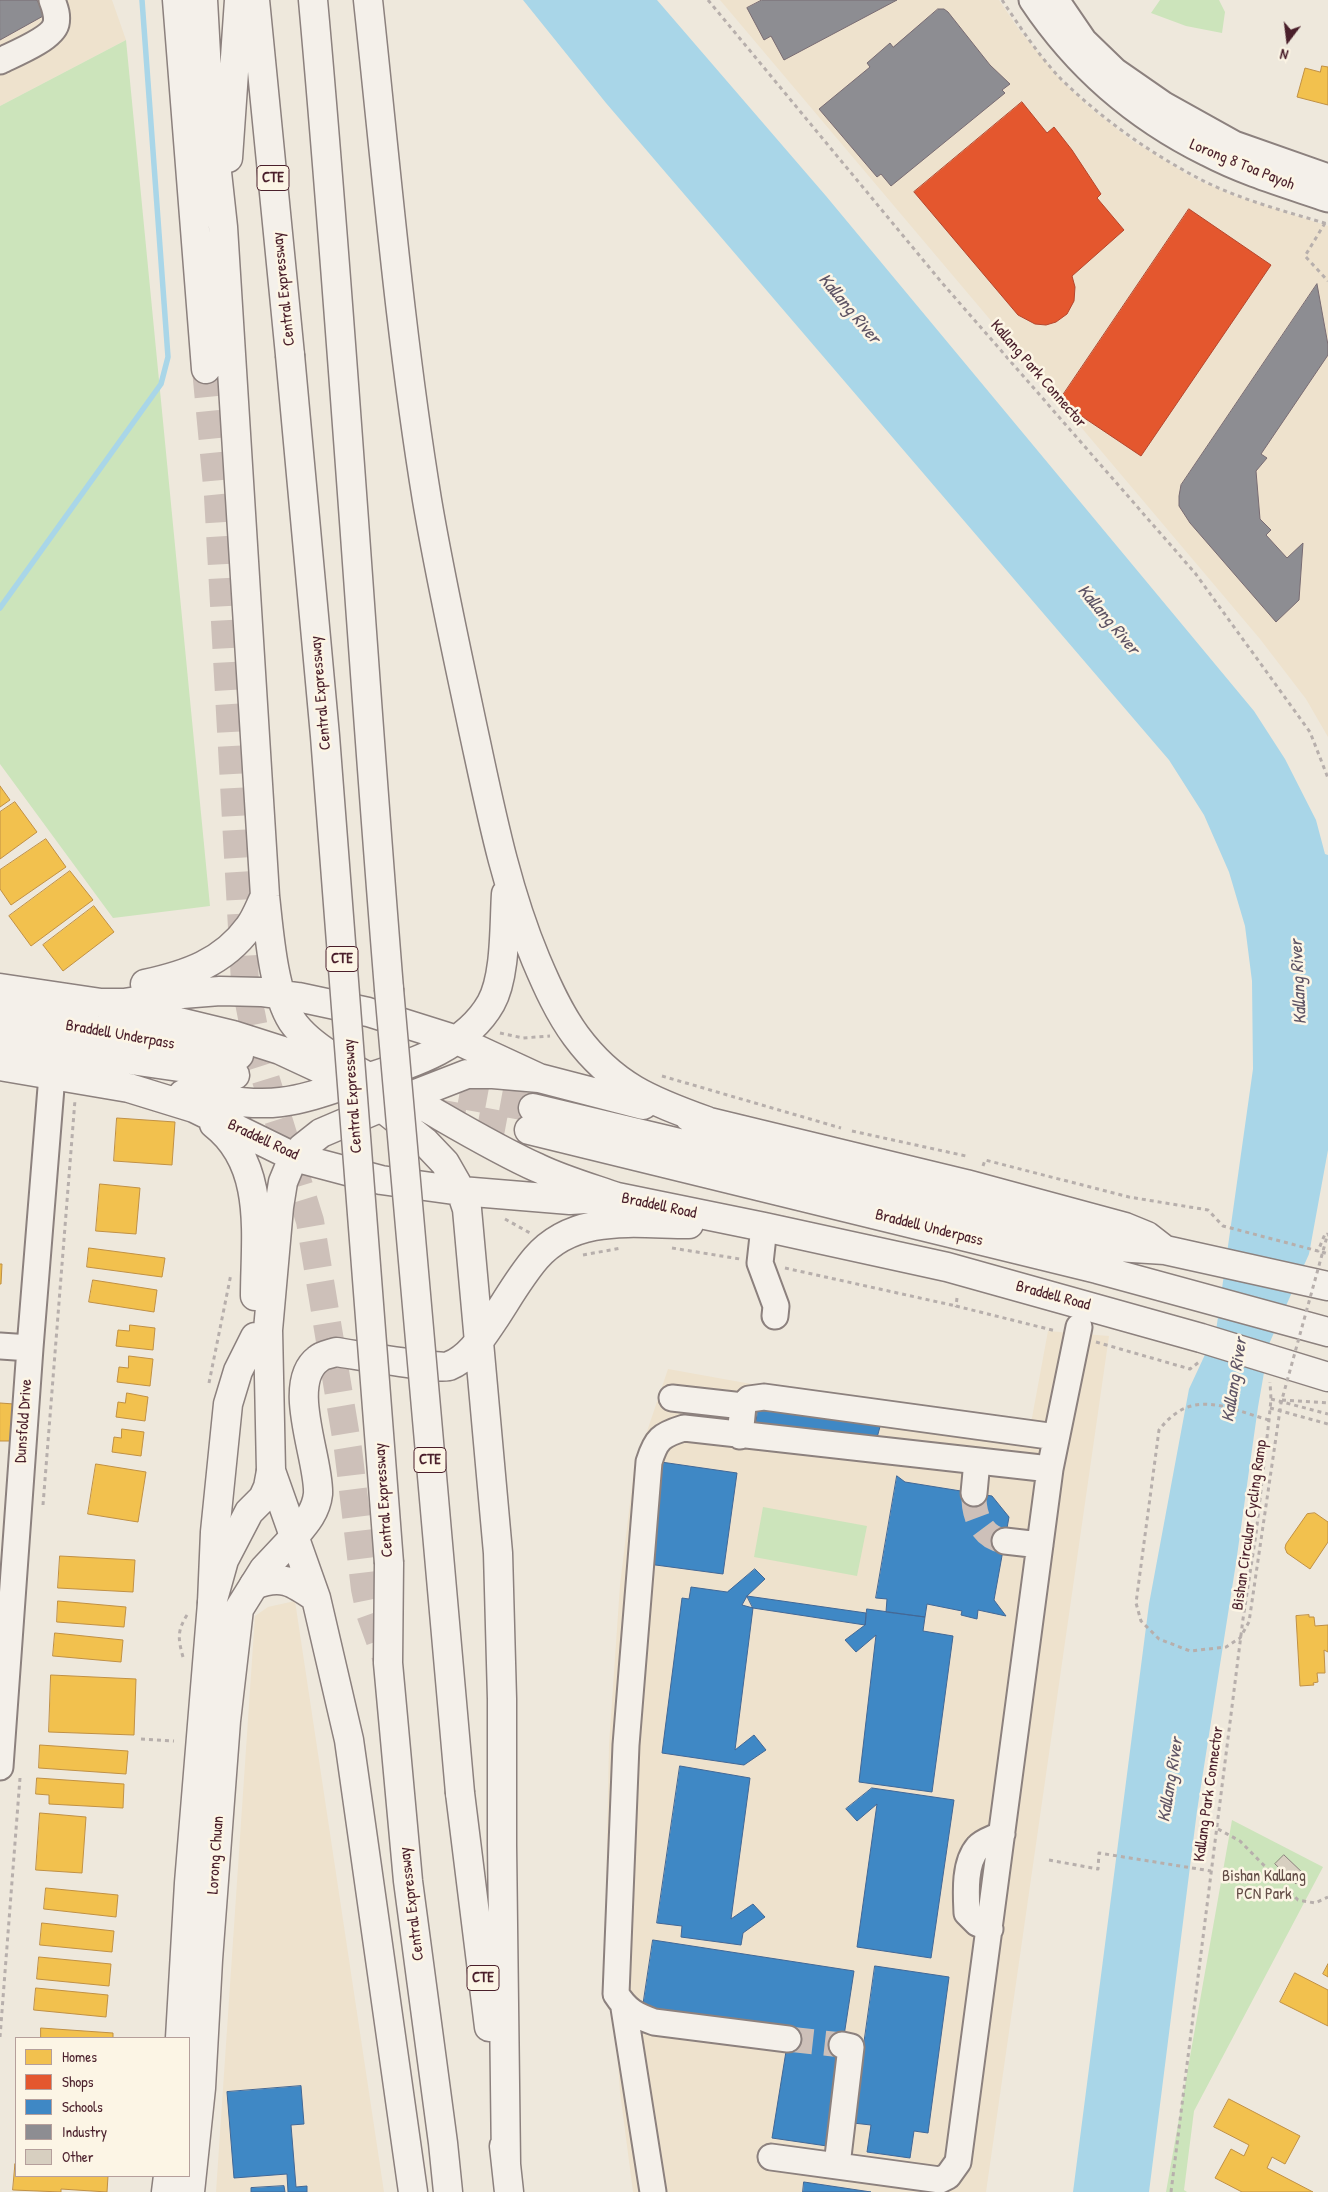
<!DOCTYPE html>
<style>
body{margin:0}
#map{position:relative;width:1328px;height:2192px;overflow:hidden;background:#eee8dc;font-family:"Patrick Hand",sans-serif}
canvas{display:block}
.legend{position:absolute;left:15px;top:2037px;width:175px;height:140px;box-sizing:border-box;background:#fcf5e5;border:1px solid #b59f9b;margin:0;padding:6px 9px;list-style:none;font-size:15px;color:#4a1f2b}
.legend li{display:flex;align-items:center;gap:10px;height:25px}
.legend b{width:25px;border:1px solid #b59f9b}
.north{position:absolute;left:1263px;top:15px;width:50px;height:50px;-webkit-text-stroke:4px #fcf5e5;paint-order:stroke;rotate:195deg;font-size:14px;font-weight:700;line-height:20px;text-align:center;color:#4a1f2b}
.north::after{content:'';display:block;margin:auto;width:18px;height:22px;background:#4a1f2b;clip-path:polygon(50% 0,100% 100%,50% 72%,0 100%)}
</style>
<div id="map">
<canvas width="1328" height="2192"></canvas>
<ul class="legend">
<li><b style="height:14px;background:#f2c14e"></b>Homes</li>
<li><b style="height:14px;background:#e4572e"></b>Shops</li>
<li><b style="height:14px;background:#3f88c5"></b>Schools</li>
<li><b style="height:14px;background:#8d8d92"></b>Industry</li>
<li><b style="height:14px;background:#d7cfc0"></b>Other</li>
</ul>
<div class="north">N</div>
</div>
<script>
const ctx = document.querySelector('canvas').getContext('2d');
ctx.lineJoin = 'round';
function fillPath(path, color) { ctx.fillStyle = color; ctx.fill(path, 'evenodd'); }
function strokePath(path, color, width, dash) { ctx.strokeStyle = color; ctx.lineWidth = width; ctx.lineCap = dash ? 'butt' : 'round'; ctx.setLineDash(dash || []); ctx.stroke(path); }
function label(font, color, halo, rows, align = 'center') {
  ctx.font = font + ' "Patrick Hand",sans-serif'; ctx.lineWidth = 5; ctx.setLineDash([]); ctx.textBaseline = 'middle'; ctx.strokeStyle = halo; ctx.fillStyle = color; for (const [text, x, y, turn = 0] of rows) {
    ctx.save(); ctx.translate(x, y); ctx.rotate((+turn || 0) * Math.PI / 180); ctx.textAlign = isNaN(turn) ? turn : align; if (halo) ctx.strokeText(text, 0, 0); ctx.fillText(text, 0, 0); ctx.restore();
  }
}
fillPath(new Path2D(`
 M0,0H112L126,40L0,106Z
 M720,0H999L1020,31L1060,79L1089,107L1131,140L1195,179L1235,196L1328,226V737L1306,699L1260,639Z
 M1048,1331L1109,1336L986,2192H633L620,2092L606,1893L609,1745L620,1585L634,1470L668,1369L1029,1434Z
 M295,1601L384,2192H216L255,1616L268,1607Z`), '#eee2cd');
fillPath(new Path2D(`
 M1160,0H1219L1225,12L1222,33L1186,26L1151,13Z
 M126,40L210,906L113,918L0,764V106Z
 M763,1507L867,1526L857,1576L754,1557Z
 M1232,1820L1323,1867L1194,2111L1184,2190L1187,2192H1166Z`), '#cce4bb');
fillPath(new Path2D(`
 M523,0H657L826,196L1254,711L1285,759L1316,820L1325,854L1328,855V1150L1309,1254L1269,1344L1258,1407L1236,1563L1197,1811L1149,2192H1073L1149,1604L1189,1389L1216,1331L1253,1069L1252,981L1245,926L1229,872L1204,815L1169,760L606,103Z`), '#a9d6e8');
const homes = new Path2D(`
 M1322,66L1328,67V105L1297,97L1305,68L1320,72Z
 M0,786L10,800L0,807Z
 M15,802L37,832L0,859V812Z
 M46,839L66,867L11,905L0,889V870Z
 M70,871L93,900L31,946L9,916Z
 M94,906L114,932L63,971L43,945Z
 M117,1118L175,1122L172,1165L114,1161Z
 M100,1184L140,1188L136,1234L96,1231Z
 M89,1248L165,1258L162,1277L87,1267Z
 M0,1264H2L1,1284H0Z
 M93,1280L157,1290L154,1312L89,1302Z
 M130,1325L155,1328L153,1350L116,1346L118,1330L129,1331Z
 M129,1356L153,1359L150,1386L117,1382L119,1367L128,1368Z
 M127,1393L148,1397L145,1421L116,1417L118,1402L125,1403Z
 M0,1403L14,1404L12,1441H0Z
 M122,1429L144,1432L141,1456L112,1452L114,1437L121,1438Z
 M96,1464L146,1472L138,1522L88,1514Z
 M1315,1513L1328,1522V1542L1310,1569L1287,1553L1285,1548L1286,1544L1307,1514Z
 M60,1556L135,1560L133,1592L58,1588Z
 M58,1601L126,1607L124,1627L57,1622Z
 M1309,1615V1617H1314L1315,1626L1328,1625V1652L1324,1650L1325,1673H1317L1318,1682L1313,1683L1314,1685L1300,1686L1296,1616Z
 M55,1633L123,1640L121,1662L53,1656Z
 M51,1675L136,1679L134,1735L49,1732Z
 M40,1745L128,1751L126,1774L39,1768Z
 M37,1778L124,1784L123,1808L49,1804V1795L36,1794Z
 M40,1813L86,1817L82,1873L36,1870Z
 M46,1888L118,1895L116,1917L44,1909Z
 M42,1923L114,1931L112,1952L40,1945Z
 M39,1957L111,1964L109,1986L37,1979Z
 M1328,1964V1977L1323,1974Z
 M1295,1973L1328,1990V2026L1280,2002Z
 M36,1988L108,1995L106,2017L34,2010Z
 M41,2028L113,2033V2038H41Z
 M1229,2099L1300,2136L1285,2164L1272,2157L1267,2168L1313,2192H1242L1215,2178L1231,2149L1244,2156L1249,2145L1214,2127Z
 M15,2164L16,2176H108L107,2192L61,2189V2192L13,2190Z`);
fillPath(homes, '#f2c14e');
strokePath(homes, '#c09044', 1);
const shops = new Path2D(`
 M1022,102L1047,133L1054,127L1072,150L1101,194L1097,198L1124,230L1072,276L1075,287L1074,301L1067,314L1056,322L1046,325L1035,324L1018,315L914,192Z
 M1189,209L1271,265L1141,456L1059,401Z`);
fillPath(shops, '#e4572e');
strokePath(shops, '#b6462d', 1);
const schools = new Path2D(`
 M758,1408L830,1419L832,1415L881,1423L875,1445L756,1426Z
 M661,1462L737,1473L723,1574L648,1564Z
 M897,1476L905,1482L992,1496L1009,1517L994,1600L1006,1616L978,1610L977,1619L961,1615L962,1611L927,1604L925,1617L886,1612L887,1599L876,1598Z
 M755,1569L765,1579L747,1596L742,1605L753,1608L735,1750L754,1735L766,1750L744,1765L662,1753L682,1598L689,1599L691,1587L727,1592Z
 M747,1596L866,1613L865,1625L753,1608Z
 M867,1609L925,1617L923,1631L953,1636L932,1792L859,1782L876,1635L856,1652L845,1640L865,1625Z
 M680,1766L750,1778L731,1919L753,1904L765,1917L743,1933L741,1945L681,1937L682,1926L657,1923Z
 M872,1788L954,1800L931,1958L857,1947L877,1804L857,1821L846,1809Z
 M653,1940L854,1971L827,2146L772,2138L788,2039L642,2013Z
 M875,1966L949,1977L928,2133L914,2131L910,2158L867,2152L871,2125L853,2123Z
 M301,2086L304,2124L291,2125L296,2187L307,2186V2192H288L287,2174L234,2178L227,2092Z
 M804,2182L871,2192H803Z
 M284,2186L285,2192H251V2188Z`);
fillPath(schools, '#3f88c5');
strokePath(schools, '#426897', 1);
const industry = new Path2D(`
 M0,0H37L45,15L0,40Z
 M762,0H897L784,60L771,36L764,40L747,8Z
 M938,9H944L948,12L990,65L1010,84L1002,90L1005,93L891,186L881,174L877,177L819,109L870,67L867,63L890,43L893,47Z
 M1317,284L1328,345V355L1261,454L1267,458L1256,471L1260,519L1271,530L1266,535L1287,558L1303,543L1299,600L1276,622L1190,523L1179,506V496L1181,485Z`);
fillPath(industry, '#8d8d92');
strokePath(industry, '#796c73', 1);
strokePath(new Path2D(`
 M0,608L161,384L168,357L142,0`), '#a9d6e8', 5.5);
const building = new Path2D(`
 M1284,1855L1305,1875L1296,1884L1275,1864Z`);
fillPath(building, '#d7cfc0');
strokePath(building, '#8c817e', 1);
strokePath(new Path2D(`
 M974,1493C973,1514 981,1538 1005,1541
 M788,2039L842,2045`), '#cdc0b9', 25, [25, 12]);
strokePath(new Path2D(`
 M206,369L218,496L245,982L261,1064L310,1221L348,1449L365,1589L370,1613L387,1660
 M418,1087L533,1108
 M437,1113L529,1130`), '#cdc0b9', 28, [28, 14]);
const minor = new Path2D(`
 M1032,0C1076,66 1136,118 1207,153C1245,173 1287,185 1328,199
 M1056,0L1084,41L1115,71L1164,105L1234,144L1328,177
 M0,61C14,54 52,39 56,24C58,15 55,8 52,0
 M764,1227L760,1263L776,1306L775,1316
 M0,1346L30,1348
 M672,1398L743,1406
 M740,1436L743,1406L749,1399L764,1397L1056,1437
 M974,1493L977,1461
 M1005,1541L1040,1545
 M0,1767L30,1348L52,1075
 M990,1929L977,1923L967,1913C966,1893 964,1863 978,1847C983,1841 995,1838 1002,1834
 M624,2008L653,2192
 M788,2039L654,2022C635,2015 627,2011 616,1994L626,1745L649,1462C656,1439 661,1435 684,1428L1050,1469
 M771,2157L940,2180L948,2176L958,2162L1050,1469L1079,1327
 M837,2165L851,2047L842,2045`);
const major = new Path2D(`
 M180,2038L189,1883L212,1603L224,1560L249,1512L263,1498L268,1487L271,1471
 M166,2192L168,2176
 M190,2192L201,2088L208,1960L226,1721L239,1609L264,1569L294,1537`);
const highway = new Path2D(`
 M177,0L206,369
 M203,0L208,90L223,227L265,896C269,931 273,991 292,1021C314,1053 368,1076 402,1094C447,1119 491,1147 538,1168C563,1180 591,1188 617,1197
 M255,0L290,355
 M313,0C343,329 362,660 389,989
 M368,0C386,167 400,335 427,500C440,577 457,653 473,729C490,807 505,886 536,960C547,986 559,1013 576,1036C613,1086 651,1101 707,1121
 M228,158L239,0
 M145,984C186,975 223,963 249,927C256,918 260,906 265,896
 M0,988L101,1003H124L182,994L220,991L261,992L298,997L368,1012L457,1040L539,1078L643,1105
 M101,1003L233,1035L280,1050L351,1083L425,1142L445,1163L461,1191L467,1209L498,1553L502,1699V1845L506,2163
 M0,1014L239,1055
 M0,1041L235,1075
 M0,1066L129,1088L194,1108L294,1157L381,1180L461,1191L570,1200L617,1197L764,1227L947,1267L1201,1338L1328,1377
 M183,1094C214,1098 249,1106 281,1102C306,1099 330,1090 354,1082C403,1066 464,1051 491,1003C506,976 504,925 506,894
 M533,1108L1116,1247L1165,1250L1328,1286
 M689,1117L966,1184L1125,1227L1147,1236L1165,1250
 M214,1124C267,1165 255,1237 255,1296
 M529,1130L1097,1269L1328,1332
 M294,1537C305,1524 316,1512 318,1494C320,1460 285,1384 318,1359C322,1355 330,1354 336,1352C351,1354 441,1370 449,1366C469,1358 481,1339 493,1321C507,1300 519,1278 536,1258C575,1213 635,1224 689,1224
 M389,1563L388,1663L408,1881L443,2143L448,2192
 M254,1585C282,1574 293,1582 316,1598
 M212,1603L215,1532L228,1404L238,1371L255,1337
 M460,1793L489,2027
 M504,2146L509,2192
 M413,2192L349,1740L316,1598L271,1471L268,1330L279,1207L283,1182L290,1165L302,1148L321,1133L382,1107L467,1074H493L539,1078`);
strokePath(minor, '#8c817e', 29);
strokePath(major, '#8c817e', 31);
strokePath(highway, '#8c817e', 31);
strokePath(new Path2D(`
 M708,0L943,284L1195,573L1310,732L1328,778
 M1002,0C1020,27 1039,56 1061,79C1101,118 1147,151 1196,177C1237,199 1284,211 1328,224
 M1325,223L1305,256L1328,281
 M500,1033L523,1038L550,1036
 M662,1076L841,1128
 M852,1131L966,1156
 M983,1166L985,1160L1129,1197L1208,1210L1223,1226L1318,1251L1325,1234L1328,1235
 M505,1219L530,1233
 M672,1248L740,1259
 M1322,1252L1328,1254
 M583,1255L621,1248
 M785,1268L956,1306
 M957,1298L956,1306L1056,1331
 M1096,1342L1190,1369L1199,1362
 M209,1383L231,1274
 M1271,1399L1328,1414
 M1282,1400L1328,1403
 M1270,1408L1328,1424
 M43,1505L75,1100
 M183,1657C178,1639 177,1631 187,1615
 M141,1739L174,1741
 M1218,1829L1240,1841L1298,1900L1315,1903L1328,1897
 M1049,1860L1098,1869L1099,1853L1211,1871
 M0,2037L20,1778
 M1171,2192L1243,1619L1256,1534L1269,1420L1271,1399L1270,1382`), '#b7afac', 3, [4, 4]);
strokePath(minor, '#f4f0ea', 25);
strokePath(major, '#f4f0ea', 28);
strokePath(highway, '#f4f0ea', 28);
const highwayBridge = new Path2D(`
 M290,355L325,736L389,1563
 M389,989L460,1793`);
strokePath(highwayBridge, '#8c817e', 31, []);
strokePath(new Path2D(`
 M1269,1420C1226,1408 1192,1387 1159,1430L1136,1603L1141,1621L1159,1639L1190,1651L1226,1647L1240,1638L1249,1622L1281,1403L1328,1233`), '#b7afac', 3, [4, 4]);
strokePath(highwayBridge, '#f4f0ea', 28);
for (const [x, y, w] of [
 [273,178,32],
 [342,959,32],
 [430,1460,32],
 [483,1978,32]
]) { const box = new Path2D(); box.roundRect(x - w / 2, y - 12.5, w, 25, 4); ctx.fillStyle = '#fcf5e5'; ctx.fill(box); strokePath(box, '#4a1f2b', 1); }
label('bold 15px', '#4a1f2b', null, [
 ["CTE",273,178],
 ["CTE",342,959],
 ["CTE",430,1460],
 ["CTE",483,1978]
]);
label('16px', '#4a1f2b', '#fcf5e5', [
 ["Lorong 8 Toa Payoh",1242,165,22],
 ["Central Expressway",284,289,-96],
 ["Kallang Park Connector",1038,374,49],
 ["Central Expressway",321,693,-95],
 ["Braddell Underpass",120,1035,10],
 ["Central Expressway",353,1096,-94],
 ["Braddell Road",263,1140,25],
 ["Braddell Road",659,1206,12],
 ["Braddell Underpass",929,1228,14],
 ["Braddell Road",1053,1296,15],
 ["Dunsfold Drive",24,1421,-86],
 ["Central Expressway",384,1500,-94],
 ["Bishan Circular Cycling Ramp",1250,1525,-82],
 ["Kallang Park Connector",1209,1794,-82],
 ["Lorong Chuan",216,1855,-86],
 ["Central Expressway",412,1904,-97]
]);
label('16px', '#644f48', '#fcf5e5', [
 ["Bishan Kallang",1264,1877],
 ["PCN Park",1264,1895]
]);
label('italic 18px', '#5e5465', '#fcf5e5', [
 ["Kallang River",849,309,50],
 ["Kallang River",1108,620,50],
 ["Kallang River",1299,982,-93],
 ["Kallang River",1235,1380,-81],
 ["Kallang River",1171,1780,-81]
]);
</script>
